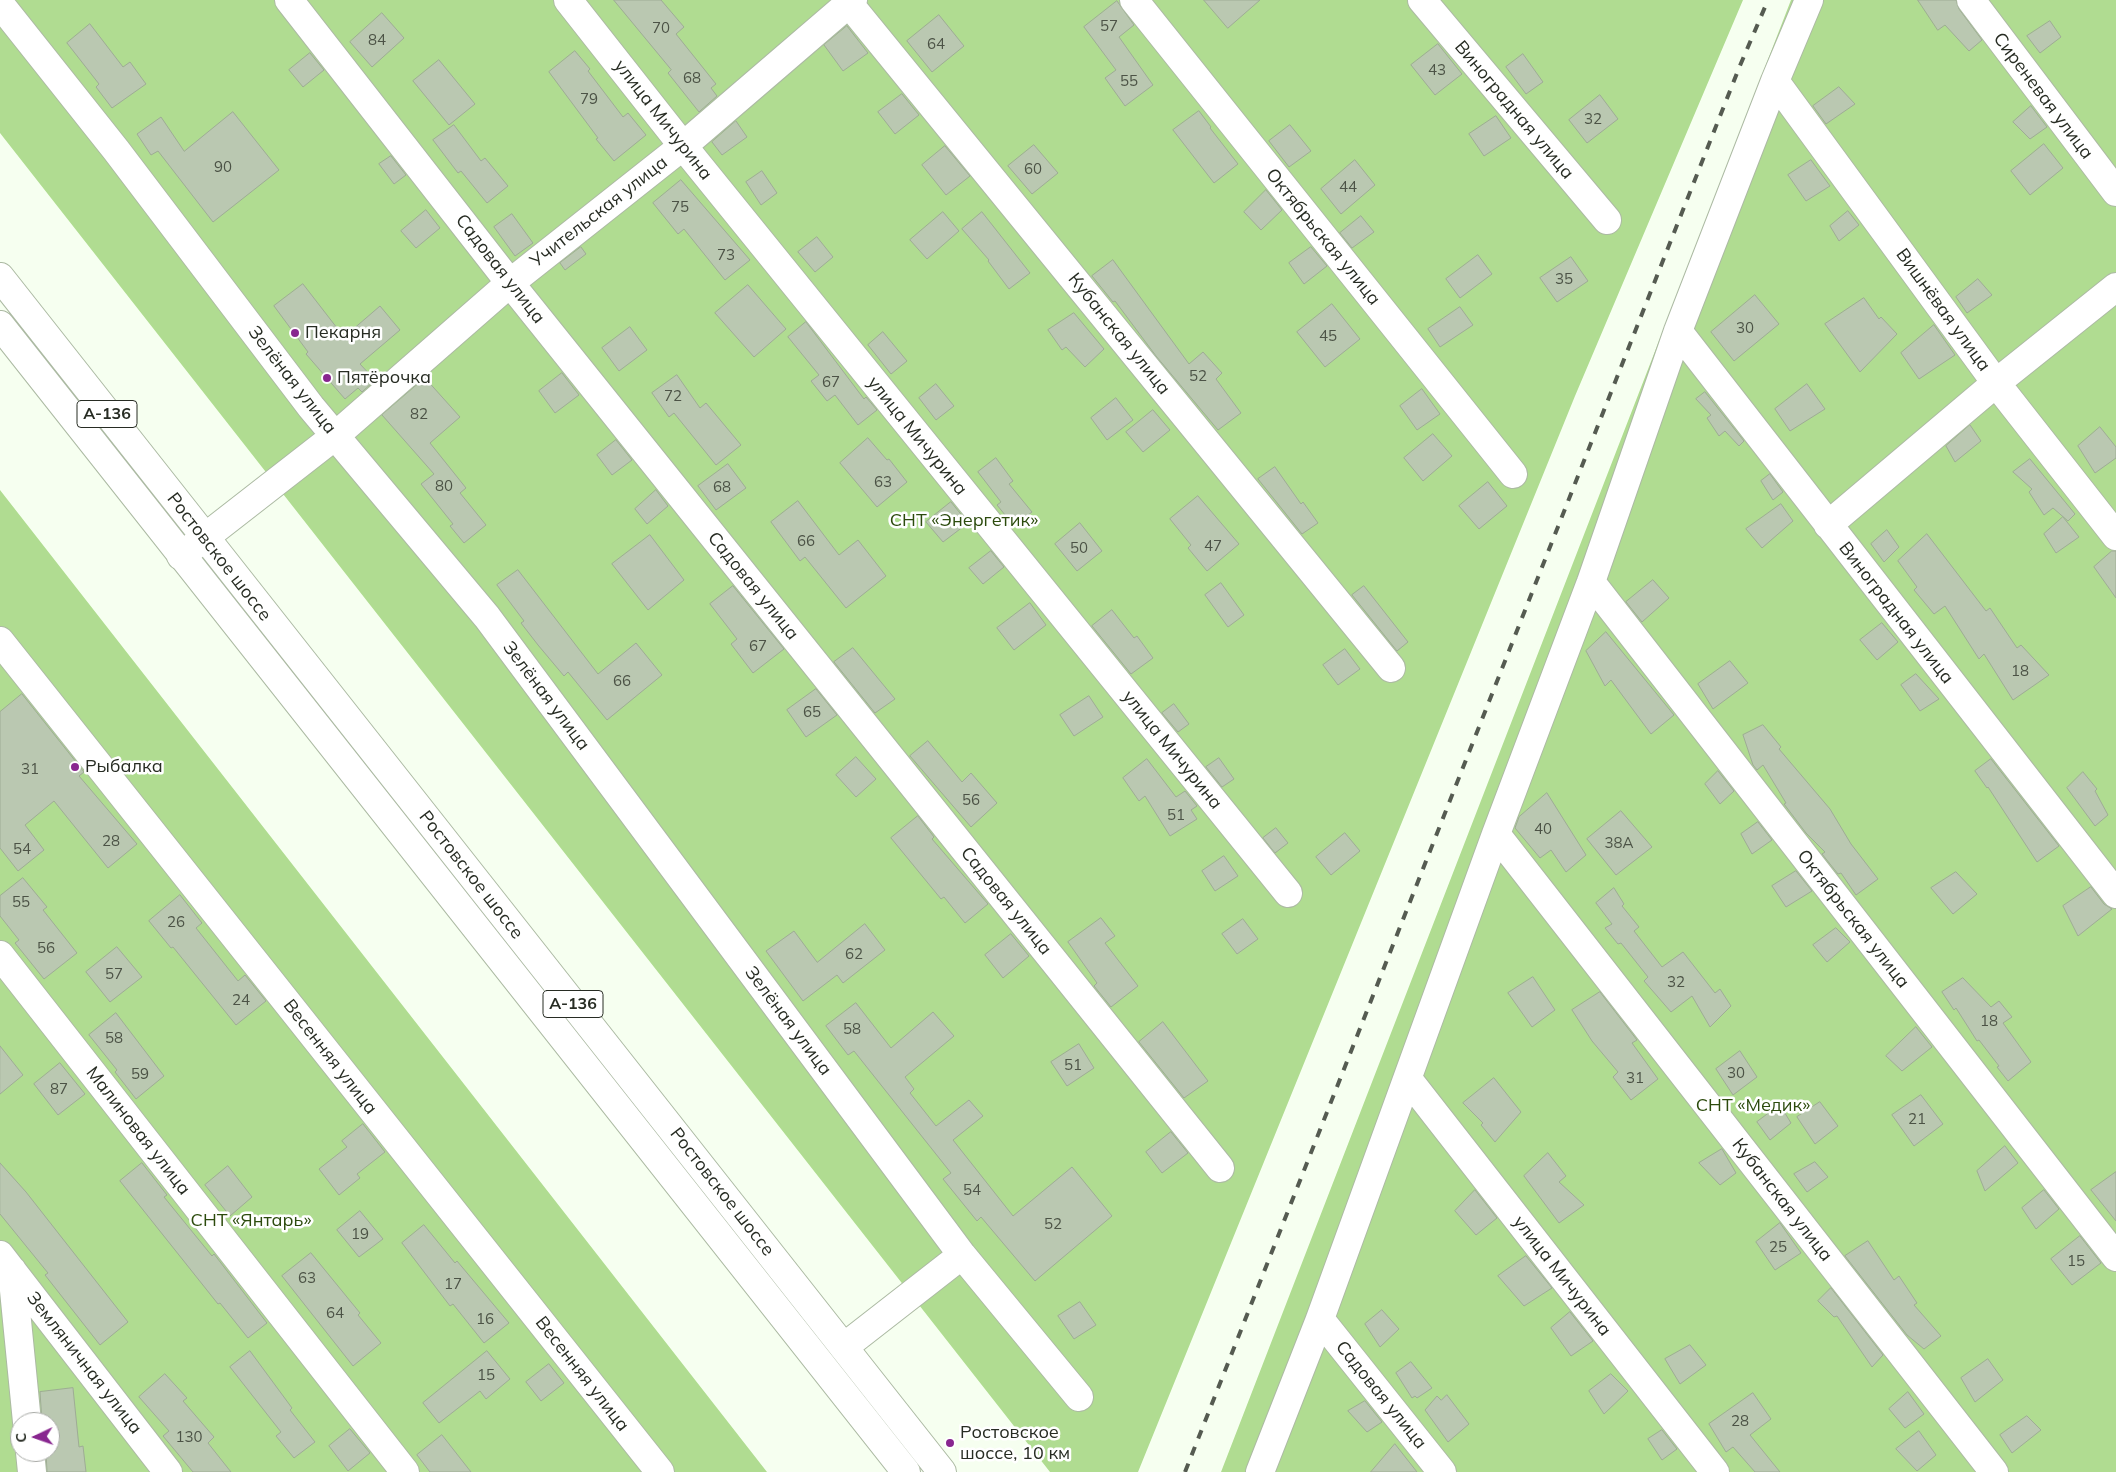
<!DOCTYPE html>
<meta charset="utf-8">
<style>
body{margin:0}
#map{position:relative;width:2116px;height:1472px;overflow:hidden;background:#f6fff0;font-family:Mulish,sans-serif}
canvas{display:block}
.north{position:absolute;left:10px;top:1412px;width:50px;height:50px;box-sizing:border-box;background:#fff;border:1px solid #a9aba7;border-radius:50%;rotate:267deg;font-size:14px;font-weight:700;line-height:20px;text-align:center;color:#272c23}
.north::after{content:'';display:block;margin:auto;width:18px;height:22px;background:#88268f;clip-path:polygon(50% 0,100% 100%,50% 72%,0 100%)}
</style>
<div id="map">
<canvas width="2116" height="1472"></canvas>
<div class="north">С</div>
</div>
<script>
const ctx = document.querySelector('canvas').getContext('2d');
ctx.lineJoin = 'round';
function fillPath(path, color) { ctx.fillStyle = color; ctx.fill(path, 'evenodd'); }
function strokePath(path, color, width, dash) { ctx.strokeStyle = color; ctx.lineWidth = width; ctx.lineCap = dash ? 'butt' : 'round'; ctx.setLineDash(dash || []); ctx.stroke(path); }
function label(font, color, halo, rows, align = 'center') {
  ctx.font = font + ' Mulish,sans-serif'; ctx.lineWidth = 5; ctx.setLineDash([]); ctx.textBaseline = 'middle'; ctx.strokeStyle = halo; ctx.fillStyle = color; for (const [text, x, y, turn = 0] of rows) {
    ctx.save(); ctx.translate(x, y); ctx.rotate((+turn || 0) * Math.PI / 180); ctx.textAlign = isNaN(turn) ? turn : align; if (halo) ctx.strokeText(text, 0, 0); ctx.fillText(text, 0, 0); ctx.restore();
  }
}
fillPath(new Path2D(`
 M0,0H1743L1575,396L1138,1472H1050L0,133Z
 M1791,0H2116V1472H1221Z
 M0,490L767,1472H0ZM20,1422H50V1452H20Z`), '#b0dc91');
const building = new Path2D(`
 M614,0H661L684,27L676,34L716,84L711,88L717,96L699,112L668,73L671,70Z
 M1204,0H1260L1228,28Z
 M1918,0H1956L1959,9L1982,40L1969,51L1945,25L1938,30Z
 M1117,1L1134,25L1119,37L1153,85L1125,106L1105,78L1116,70L1084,27Z
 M382,13L404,38L372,67L350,42Z
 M939,15L964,46L932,72L907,41Z
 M2050,21L2061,37L2040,53L2027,36Z
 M90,24L123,67L130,62L146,84L112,108L96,87L99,84L67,43Z
 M847,26L868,53L843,71L824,45Z
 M1438,44L1462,74L1435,95L1411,65Z
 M575,51L590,69L588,71L623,117L628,113L646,135L614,161L596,139L598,138L549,72Z
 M310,53L324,70L303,87L289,70Z
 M1523,54L1543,82L1526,94L1506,67Z
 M439,60L475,104L449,125L413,81Z
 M1839,87L1855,104L1826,124L1813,106Z
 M902,94L919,115L895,134L878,112Z
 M1600,95L1618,119L1587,143L1569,120Z
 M2031,106L2047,127L2030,139L2013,122Z
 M1199,111L1211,127L1210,128L1238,164L1214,183L1173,130Z
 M233,112L279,170L213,222L158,151L151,155L137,134L161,117L184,151Z
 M1496,116L1511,138L1484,156L1469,134Z
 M736,121L747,137L722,155L712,142Z
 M454,125L481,161L485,158L508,186L487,203L461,171L458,173L433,140Z
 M1290,125L1311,151L1289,167L1269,141Z
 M2044,144L2063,168L2030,195L2011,171Z
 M1034,145L1058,173L1032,194L1008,166Z
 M945,146L970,176L946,195L922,165Z
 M391,156L406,175L394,184L379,164Z
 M1355,160L1375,185L1341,214L1321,189Z
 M1811,160L1830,186L1806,201L1788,175Z
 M762,171L777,193L761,205L746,182Z
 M681,180L750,260L725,280L684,229L678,234L653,203Z
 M1266,190L1282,210L1261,230L1244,212Z
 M426,210L440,228L416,248L401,231Z
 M1848,211L1859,225L1839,241L1830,226Z
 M943,212L959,231L927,259L910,240Z
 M982,212L1030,273L1009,289L988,261L989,260L962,229Z
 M512,214L533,243L515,256L494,227Z
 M1361,216L1374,232L1352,248L1340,233Z
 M817,237L833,257L815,272L798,252Z
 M581,247L586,254L565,270L560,263Z
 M1311,247L1327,266L1304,284L1289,263Z
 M1478,255L1492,274L1460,298L1446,279Z
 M1571,257L1588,281L1557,302L1540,278Z
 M1113,260L1189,364L1203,352L1222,373L1216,379L1241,413L1218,430L1156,356L1115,301L1113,302L1092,276Z
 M1978,279L1992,295L1967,313L1956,297Z
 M303,284L344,337L380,306L400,330L360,364L375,380L362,392L358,388L345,399L306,354L308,352L274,306Z
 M748,285L786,329L754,357L715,313Z
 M1755,295L1779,324L1734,361L1711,332Z
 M1864,298L1879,319L1881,317L1897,334L1860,372L1825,324Z
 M1332,304L1360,339L1325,367L1297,332Z
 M1460,307L1473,325L1440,347L1428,329Z
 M1074,313L1104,349L1085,367L1066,347L1062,350L1048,330Z
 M806,322L864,399L866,397L877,410L858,425L835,395L827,401L811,381L819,375L788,337Z
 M1934,325L1955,355L1919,379L1901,353Z
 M630,327L647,350L619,371L602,348Z
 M883,332L907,361L891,374L868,345Z
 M562,373L579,395L555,413L539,391Z
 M677,375L700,408L706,403L741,445L716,465L674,413L669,417L652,393Z
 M425,378L460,417L430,443L466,488L460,493L486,525L464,543L450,526L453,524L421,484L434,474L382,415Z
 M936,384L954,406L936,420L919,398Z
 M1807,384L1825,409L1790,431L1775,409Z
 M1422,389L1440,414L1417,430L1400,406Z
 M1705,392L1744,441L1739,446L1725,431L1719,436L1707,418L1711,415L1696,399Z
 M1116,398L1133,420L1107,440L1091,418Z
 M1153,410L1170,430L1143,452L1126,432Z
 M1970,425L1981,441L1955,462L1946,446Z
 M2100,427L2116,447V458L2095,473L2078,446Z
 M1433,434L1452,456L1423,481L1404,458Z
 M868,438L887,460L889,459L907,482L877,507L840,463Z
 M616,440L632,460L612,475L597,455Z
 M996,458L1013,481L1009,484L1032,512L1014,526L997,505L1001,502L978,472Z
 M2030,459L2075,514L2068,521L2053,508L2044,515L2029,492L2032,489L2013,472Z
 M728,464L746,488L716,510L698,486Z
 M1275,467L1301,504L1303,502L1318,523L1302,534L1258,479Z
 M1770,474L1783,492L1773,500L1761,481Z
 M1488,482L1507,506L1479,529L1459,506Z
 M656,490L668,506L647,524L635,509Z
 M1198,496L1239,544L1207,571L1188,548L1191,545L1170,519Z
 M798,501L839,555L858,540L886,576L846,608L805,557L800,561L771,522Z
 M951,502L968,523L943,542L926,522Z
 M1781,504L1793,521L1762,548L1746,529Z
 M2063,517L2079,537L2056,553L2044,534Z
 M1080,523L1102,551L1077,571L1055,544Z
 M1887,530L1899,547L1884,562L1871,544Z
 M1927,534L1986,611L1990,608L2017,648L2021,645L2049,675L2013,700L1984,654L1979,659L1945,606L1934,614L1914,590L1917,587L1898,561Z
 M650,535L684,580L648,610L612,564Z
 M991,551L1004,567L983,584L969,568Z
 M2112,551H2116V598L2094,567Z
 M518,570L598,674L636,643L662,675L607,720L568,672L564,676L538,645L521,623L524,621L497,585Z
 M1653,580L1669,598L1642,622L1626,602Z
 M1221,583L1244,615L1228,627L1205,595Z
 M733,586L784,649L753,673L731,644L737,639L710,604Z
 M1364,586L1408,642L1397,651L1352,595Z
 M1030,603L1046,625L1014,650L997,628Z
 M1112,610L1134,638L1137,636L1153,658L1131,674L1092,626Z
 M1882,623L1898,642L1877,660L1860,640Z
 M1606,632L1674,715L1651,734L1611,680L1605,686L1586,651Z
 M853,648L895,699L875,713L834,662Z
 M1345,649L1360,669L1338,685L1323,665Z
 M1730,661L1748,683L1713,709L1698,684Z
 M1916,674L1939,699L1920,711L1901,685Z
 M816,689L837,715L806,737L787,710Z
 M22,694L84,772L79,776L137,844L108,868L54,801L25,825L44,850L18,871L0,848V712Z
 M1089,696L1103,717L1074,736L1060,715Z
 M1174,704L1189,724L1178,732L1162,713Z
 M1763,725L1781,747L1779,749L1830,809L1851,844L1878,879L1856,895L1841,873L1838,874L1822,854L1825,852L1806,833L1784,804L1786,803L1763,765L1757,770L1753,765L1743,735Z
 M928,741L962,782L971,773L997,803L971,827L910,756Z
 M856,757L876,779L856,797L836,775Z
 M1219,758L1234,779L1222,787L1206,767Z
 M1147,759L1176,797L1185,791L1197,806L1191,810L1197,819L1170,836L1145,796L1139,801L1123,778Z
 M1991,759L2059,846L2037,862L1988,787L1987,788L1975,771Z
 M1718,771L1734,791L1720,804L1705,784Z
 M2083,772L2097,789L2095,791L2108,815L2095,826L2067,788Z
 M1547,793L1586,855L1566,872L1551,850L1540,858L1515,828L1519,817Z
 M1621,811L1652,847L1616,875L1587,839Z
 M918,816L934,837L932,839L988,904L965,923L944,897L941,899L891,838Z
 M1758,822L1772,840L1752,854L1741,834Z
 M1276,828L1288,843L1275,853L1263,838Z
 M1345,833L1360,851L1331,875L1316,857Z
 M1224,856L1238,876L1215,891L1202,871Z
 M1796,871L1812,891L1786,907L1772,886Z
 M1956,872L1977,894L1953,914L1931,888Z
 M23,878L47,907L43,910L77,953L44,979L15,943L19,940L0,916V896Z
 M2091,887L2104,904L2112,909L2078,936L2063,906Z
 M1614,888L1624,904L1622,906L1639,927L1634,931L1662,967L1683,952L1715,993L1720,989L1731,1006L1710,1027L1692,996L1671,1012L1644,981L1648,977L1621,943L1618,944L1605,928L1612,924L1596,903Z
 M180,895L202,923L196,928L238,981L245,975L266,1001L236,1025L173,947L171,948L149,921Z
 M1101,918L1115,936L1105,943L1138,986L1111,1007L1094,986L1097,983L1068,942Z
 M1243,919L1258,939L1237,954L1222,934Z
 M865,924L885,950L843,983L837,975L803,1001L766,951L794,931L817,962Z
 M1836,928L1850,942L1827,962L1813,945Z
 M1011,934L1029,956L1003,978L985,955Z
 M117,947L142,977L110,1002L86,972Z
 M1533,977L1555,1010L1532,1027L1508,993Z
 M1963,978L1991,1007L1999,1001L2012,1017L2003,1023L2031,1062L2008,1081L1997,1067L1999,1066L1979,1040L1977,1041L1956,1008L1954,1010L1942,992Z
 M1600,992L1637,1040L1632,1043L1658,1079L1631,1100L1613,1077L1618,1072L1592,1041L1572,1010Z
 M856,1003L891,1048L933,1012L954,1036L905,1077L914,1089L910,1093L936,1126L969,1100L983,1116L953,1140L1013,1216L1072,1167L1112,1216L1035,1281L981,1217L977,1221L943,1179L951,1173L854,1051L848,1055L826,1026Z
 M116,1013L164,1076L136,1099L115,1072L117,1070L89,1035Z
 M1163,1022L1208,1081L1184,1098L1139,1042Z
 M1916,1027L1932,1047L1902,1071L1886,1056Z
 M1079,1044L1094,1068L1067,1086L1051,1062Z
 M0,1046L23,1075L0,1094Z
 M1740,1051L1757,1077L1733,1095L1716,1069Z
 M60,1063L85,1094L58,1115L34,1084Z
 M1494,1078L1521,1112L1495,1142L1481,1125L1483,1123L1463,1103Z
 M1921,1095L1943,1124L1914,1146L1892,1115Z
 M1820,1102L1838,1126L1815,1144L1797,1117Z
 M1780,1105L1791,1123L1770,1140L1757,1122Z
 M363,1124L385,1152L357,1174L360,1178L339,1195L319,1169L347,1147L342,1141Z
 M1171,1132L1188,1153L1162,1173L1146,1152Z
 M2005,1146L2018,1163L1985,1191L1977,1171Z
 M1722,1149L1736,1173L1720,1185L1699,1163Z
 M1548,1153L1566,1176L1559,1182L1584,1205L1559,1223L1524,1176Z
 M1815,1162L1828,1177L1807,1192L1794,1174Z
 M0,1163L26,1192L128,1322L100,1345L45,1275L48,1273L0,1214Z
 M142,1163L167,1195L164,1197L212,1256L214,1254L267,1323L248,1338L220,1303L218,1304L120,1181Z
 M228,1166L252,1197L230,1216L205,1185Z
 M2116,1172V1221L2091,1190Z
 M1475,1190L1497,1218L1476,1235L1455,1211Z
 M2044,1190L2059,1209L2036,1229L2022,1208Z
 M360,1211L383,1239L359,1257L337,1230Z
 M1780,1223L1801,1253L1775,1270L1756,1242Z
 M424,1225L455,1263L457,1261L509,1323L484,1343L453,1304L450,1306L402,1243Z
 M2080,1236L2101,1263L2072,1285L2051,1259Z
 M1868,1241L1894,1280L1899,1276L1917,1303L1914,1305L1941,1336L1924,1349L1907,1335L1845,1256Z
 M311,1253L360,1313L358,1315L381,1343L353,1366L282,1276Z
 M1526,1256L1552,1288L1524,1306L1498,1276Z
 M1831,1288L1883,1355L1872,1367L1837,1316L1834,1317L1818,1301Z
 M1080,1302L1096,1325L1074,1339L1058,1316Z
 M1382,1310L1399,1329L1380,1347L1365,1324Z
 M1570,1312L1593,1341L1571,1356L1551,1328Z
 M1690,1345L1706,1365L1680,1384L1665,1359Z
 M250,1351L292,1408L290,1410L315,1442L294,1458L276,1436L281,1432L230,1367Z
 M487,1351L510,1379L486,1399L480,1391L439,1423L423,1403Z
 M1988,1359L2003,1380L1975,1402L1961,1378Z
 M1411,1362L1432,1388L1417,1398L1415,1396L1412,1398L1396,1373Z
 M549,1364L564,1383L541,1401L526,1382Z
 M165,1374L187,1398L183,1401L214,1437L208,1443L231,1472H193L163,1436L169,1431L139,1397Z
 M1611,1374L1628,1391L1604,1414L1589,1391Z
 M73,1388L79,1447L83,1446L86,1472H47L46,1452H50V1422H42L40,1392Z
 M1908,1392L1924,1414L1905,1428L1889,1409Z
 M1753,1393L1771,1419L1750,1435L1780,1472H1755L1733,1447L1726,1452L1709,1424Z
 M1447,1395L1469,1424L1448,1442L1425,1410L1437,1396L1441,1400Z
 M1365,1401L1382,1422L1367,1432L1348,1411Z
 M2027,1416L2041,1430L2012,1453L2000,1435Z
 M350,1429L370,1453L348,1471L329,1446Z
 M1662,1430L1677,1449L1662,1460L1648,1439Z
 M1919,1431L1936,1455L1917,1471L1896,1449Z
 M442,1435L471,1472H430L417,1455Z
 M1395,1444L1417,1472H1371Z`);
fillPath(building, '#bac8b1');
strokePath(building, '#9eac95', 1);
const minor = new Path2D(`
 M289,0L510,283L1220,1168
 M568,0L683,146L1288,893
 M846,0L1391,668
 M1134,0L1513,474
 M1422,0L1607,220
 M1971,0L2116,192
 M0,4L116,150L311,407L487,617L962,1255L1079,1397
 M1775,81L1996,383L2116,536
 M1678,331L2116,894
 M1828,525L1996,383L2116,287
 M181,556L335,436L510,283L683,146L853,0
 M1591,582L2116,1257
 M0,641L660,1472
 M1496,834L1994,1472
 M0,955L405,1472
 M1408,1079L1715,1472
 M0,1255L168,1472
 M12,1270L27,1422
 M1320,1319L1442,1472
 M844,1347L962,1255
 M30,1452L32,1472
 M1260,1472L1320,1319L1496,834L1591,582L1678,331L1775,81L1809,0`);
const highway = new Path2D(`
 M0,277L942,1472
 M0,325L906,1472`);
strokePath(minor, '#acbaa3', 30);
strokePath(highway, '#acbaa3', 30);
strokePath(minor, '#fff', 28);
strokePath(highway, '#fff', 28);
strokePath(new Path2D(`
 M1185,1472L1739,68L1768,0`), '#555b51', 4, [9, 9]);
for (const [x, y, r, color] of [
 [295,333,5,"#88268f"],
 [327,378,5,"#88268f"],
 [75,767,5,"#88268f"],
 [950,1443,5,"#88268f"]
]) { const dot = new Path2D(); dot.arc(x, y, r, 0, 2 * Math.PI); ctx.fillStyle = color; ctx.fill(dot); strokePath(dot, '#fff', 2); }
label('15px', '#4c5346', null, [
 ["57",1109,26],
 ["70",661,28],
 ["84",377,40],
 ["64",936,44],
 ["43",1437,70],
 ["68",692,78],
 ["55",1129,81],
 ["79",589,99],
 ["32",1593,119],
 ["90",223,167],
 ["60",1033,169],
 ["44",1348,187],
 ["75",680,207],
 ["73",726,255],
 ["35",1564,279],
 ["30",1745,328],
 ["45",1328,336],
 ["52",1198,376],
 ["67",831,382],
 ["72",673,396],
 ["82",419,414],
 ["63",883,482],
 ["80",444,486],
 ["68",722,487],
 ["66",806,541],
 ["47",1213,546],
 ["50",1079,548],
 ["67",758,646],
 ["18",2020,671],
 ["66",622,681],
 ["65",812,712],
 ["31",30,769],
 ["56",971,800],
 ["51",1176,815],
 ["40",1543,829],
 ["28",111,841],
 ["38А",1619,843],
 ["54",22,849],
 ["55",21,902],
 ["26",176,922],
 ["56",46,948],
 ["62",854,954],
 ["57",114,974],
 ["32",1676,982],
 ["24",241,1000],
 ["18",1989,1021],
 ["58",852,1029],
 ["58",114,1038],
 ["51",1073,1065],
 ["30",1736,1073],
 ["59",140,1074],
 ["31",1635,1078],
 ["87",59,1089],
 ["21",1917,1119],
 ["54",972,1190],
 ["52",1053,1224],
 ["19",360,1234],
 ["25",1778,1247],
 ["15",2076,1261],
 ["63",307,1278],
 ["17",453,1284],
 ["64",335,1313],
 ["16",485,1319],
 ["15",486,1375],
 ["28",1740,1421],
 ["130",189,1437]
]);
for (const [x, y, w] of [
 [107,414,60],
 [573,1004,60]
]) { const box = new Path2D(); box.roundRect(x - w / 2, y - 13.5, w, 27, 4); ctx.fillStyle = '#fff'; ctx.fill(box); strokePath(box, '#272c23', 1); }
label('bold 16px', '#272c23', null, [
 ["А-136",107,414],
 ["А-136",573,1004]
]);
label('18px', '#272c23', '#fff', [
 ["Сиреневая улица",2043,96,53],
 ["Виноградная улица",1514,110,50],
 ["улица Мичурина",663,120,52],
 ["Учительская улица",599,212,-38],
 ["Октябрьская улица",1323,237,51],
 ["Садовая улица",500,269,52],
 ["Вишнёвая улица",1943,310,54],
 ["Кубанская улица",1119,334,51],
 ["Зелёная улица",292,380,52],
 ["улица Мичурина",917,436,51],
 ["Ростовское шоссе",219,557,52],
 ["Садовая улица",753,586,51],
 ["Виноградная улица",1896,613,52],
 ["Зелёная улица",546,696,53],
 ["улица Мичурина",1172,750,51],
 ["Ростовское шоссе",471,875,52],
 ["Садовая улица",1006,901,51],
 ["Октябрьская улица",1853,919,52],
 ["Зелёная улица",788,1021,53],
 ["Весенняя улица",330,1057,52],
 ["Малиновая улица",138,1131,52],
 ["Ростовское шоссе",722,1192,52],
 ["Кубанская улица",1782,1200,52],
 ["улица Мичурина",1562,1276,52],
 ["Земляничная улица",84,1363,52],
 ["Весенняя улица",582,1374,52],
 ["Садовая улица",1381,1395,51]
]);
label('18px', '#272c23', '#fff', [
 ["Пекарня",305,333],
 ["Пятёрочка",337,378],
 ["Рыбалка",85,767],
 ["Ростовское",960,1433],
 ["шоссе, 10 км",960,1454]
], 'left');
label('18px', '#2c4b0d', '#fff', [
 ["СНТ «Энергетик»",964,521],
 ["СНТ «Медик»",1753,1106],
 ["СНТ «Янтарь»",251,1221]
]);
</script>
